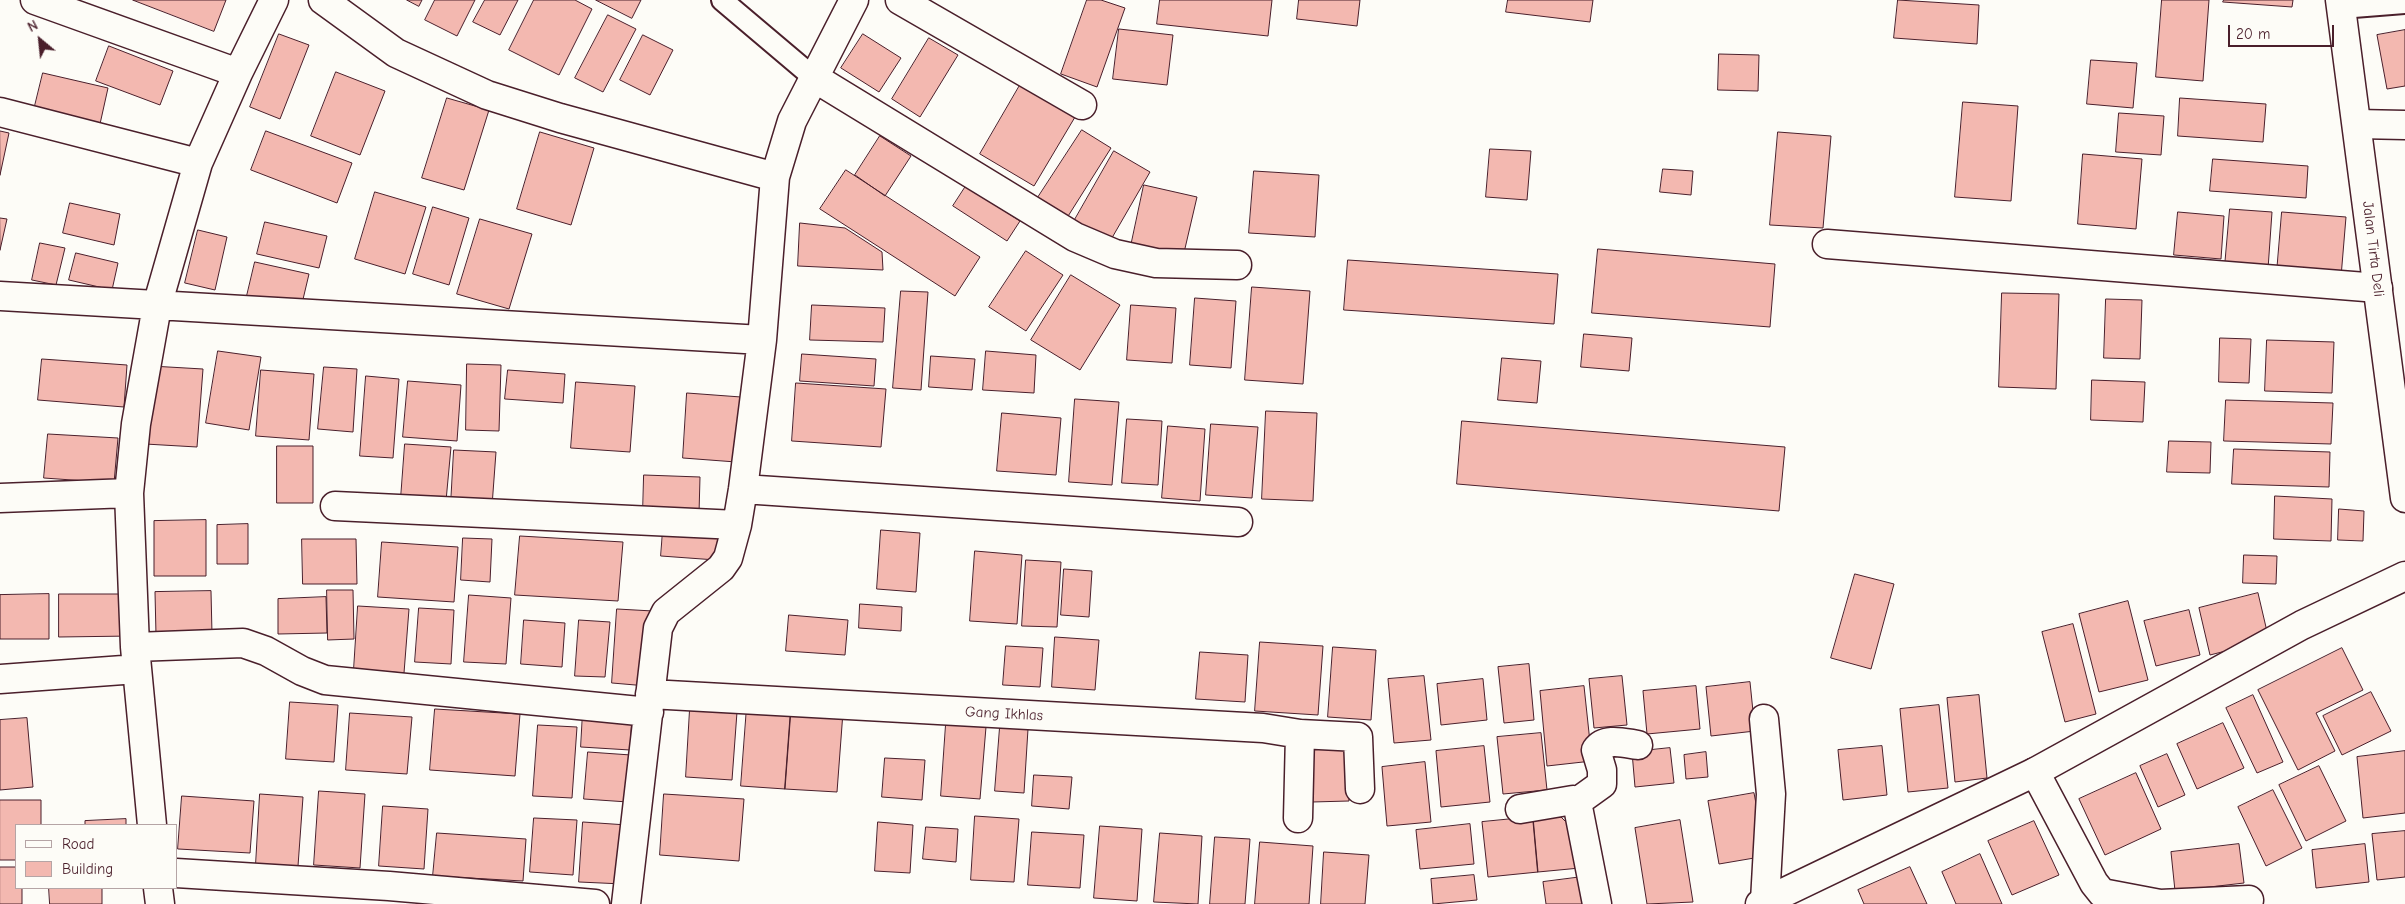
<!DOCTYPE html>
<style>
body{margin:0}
#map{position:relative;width:2405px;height:904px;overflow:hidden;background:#fdfcf7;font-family:"Comic Neue",sans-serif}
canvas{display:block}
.legend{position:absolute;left:15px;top:824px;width:162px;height:65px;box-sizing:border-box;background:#fdfcf7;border:1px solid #b5a4a5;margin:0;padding:6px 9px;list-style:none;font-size:15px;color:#4a1f2b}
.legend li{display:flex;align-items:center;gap:10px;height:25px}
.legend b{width:25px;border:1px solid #b5a4a5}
.north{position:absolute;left:15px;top:15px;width:50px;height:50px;-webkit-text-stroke:4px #fdfcf7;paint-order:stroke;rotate:332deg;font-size:14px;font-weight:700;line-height:20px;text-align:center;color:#4a1f2b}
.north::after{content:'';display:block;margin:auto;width:18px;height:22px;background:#4a1f2b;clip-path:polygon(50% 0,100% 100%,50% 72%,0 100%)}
.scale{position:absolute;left:2228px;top:25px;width:106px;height:22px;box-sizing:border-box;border:2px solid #4a1f2b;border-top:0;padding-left:6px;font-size:15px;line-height:18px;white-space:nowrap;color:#4a1f2b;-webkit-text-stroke:4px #fdfcf7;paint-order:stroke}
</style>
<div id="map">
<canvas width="2405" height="904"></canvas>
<ul class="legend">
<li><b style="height:6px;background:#fdfcf7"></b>Road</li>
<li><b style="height:14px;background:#f3b8b0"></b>Building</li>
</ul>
<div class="north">N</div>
<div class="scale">20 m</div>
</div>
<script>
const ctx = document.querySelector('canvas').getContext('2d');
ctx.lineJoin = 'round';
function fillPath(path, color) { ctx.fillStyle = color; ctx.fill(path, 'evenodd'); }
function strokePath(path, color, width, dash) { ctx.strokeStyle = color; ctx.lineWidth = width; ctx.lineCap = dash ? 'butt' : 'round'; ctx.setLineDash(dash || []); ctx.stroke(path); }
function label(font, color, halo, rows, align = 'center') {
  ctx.font = font + ' "Comic Neue",sans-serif'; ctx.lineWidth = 4; ctx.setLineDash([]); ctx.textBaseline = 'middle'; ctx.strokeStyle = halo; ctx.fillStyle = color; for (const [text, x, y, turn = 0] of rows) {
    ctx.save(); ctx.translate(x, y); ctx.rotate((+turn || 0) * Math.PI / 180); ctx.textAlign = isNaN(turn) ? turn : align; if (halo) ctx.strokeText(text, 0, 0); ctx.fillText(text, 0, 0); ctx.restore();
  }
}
const building = new Path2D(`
 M133,0H226L214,31Z
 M407,0H422L419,6Z
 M435,0H475L457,36L425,20Z
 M485,0H518L500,35L473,22Z
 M534,0H575L592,9L559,75L509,50Z
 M596,0H641L632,18Z
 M1087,0H1101L1125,8L1097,87L1061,74Z
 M1160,0H1272L1268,36L1157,24Z
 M1299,0H1360L1357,26L1297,19Z
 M1508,0H1593L1590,22L1506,12Z
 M1898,0L1979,5L1977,44L1894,38Z
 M2162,0H2209L2203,81L2156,77Z
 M2224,0H2293L2292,7L2223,2Z
 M608,15L636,29L603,92L575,78Z
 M1119,29L1173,35L1167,85L1113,79Z
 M2405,30V86L2387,89L2377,35Z
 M279,34L309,45L280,119L250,107Z
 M863,34L901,58L879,92L841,68Z
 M643,35L673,50L650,95L620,80Z
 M929,38L958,55L920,117L892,99Z
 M109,46L173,71L160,105L96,81Z
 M1719,54L1759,55L1758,91L1718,90Z
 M2091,60L2137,63L2133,108L2087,104Z
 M336,72L385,91L360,155L311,136Z
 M43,73L108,88L98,133L32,118Z
 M1023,80L1078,112L1034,186L980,154Z
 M447,98L489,110L464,190L422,178Z
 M2180,98L2266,104L2263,142L2178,136Z
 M1963,102L2018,106L2011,201L1955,197Z
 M2119,113L2164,116L2161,155L2116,152Z
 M1082,130L1111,148L1065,221L1035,202Z
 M0,131L9,133L0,175Z
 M266,131L352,163L337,203L251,170Z
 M540,132L594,148L571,225L517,209Z
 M1778,132L1831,136L1823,228L1770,225Z
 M880,136L911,156L885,196L855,175Z
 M1490,149L1531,151L1527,200L1486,197Z
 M1114,151L1150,172L1109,243L1073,223Z
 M2083,154L2142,159L2136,229L2078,224Z
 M2213,159L2308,166L2306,198L2210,191Z
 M1663,169L1693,171L1691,195L1660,192Z
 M846,170L980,257L955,296L820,209Z
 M1254,171L1319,175L1315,237L1249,233Z
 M1144,185L1197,197L1183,257L1131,246Z
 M966,186L1020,221L1007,241L953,206Z
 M375,192L426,207L405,274L355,259Z
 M70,203L120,214L114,245L63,233Z
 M433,207L469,218L449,285L413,274Z
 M2230,209L2272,212L2268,269L2225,266Z
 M2178,212L2224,216L2221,259L2174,255Z
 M2282,212L2346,217L2341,277L2277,272Z
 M0,218L7,219L0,250Z
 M480,219L532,234L509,309L457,294Z
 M265,222L327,236L319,268L257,254Z
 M800,223L845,228L882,252L883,270L798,266Z
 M198,230L227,237L215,290L185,283Z
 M40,243L65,248L56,285L32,280Z
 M1598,249L1775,264L1770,327L1592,313Z
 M1026,251L1063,275L1026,331L989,307Z
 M76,253L118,263L112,290L69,280Z
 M1348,260L1558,274L1554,324L1344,310Z
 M255,262L309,274L300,312L246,300Z
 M1071,275L1120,305L1080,370L1031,340Z
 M1252,287L1310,291L1303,384L1245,380Z
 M901,291L928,292L921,390L893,388Z
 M2002,293L2059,294L2056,389L1999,387Z
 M1195,298L1236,301L1231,368L1190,365Z
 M2106,299L2142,300L2140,359L2104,358Z
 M812,305L885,308L883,342L810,340Z
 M1131,305L1176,308L1172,363L1127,360Z
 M1584,334L1632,338L1629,371L1581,367Z
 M2220,338L2251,339L2249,383L2219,382Z
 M2267,340L2334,342L2332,393L2265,391Z
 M218,351L261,357L249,430L206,423Z
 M986,351L1036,355L1034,393L983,390Z
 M802,354L876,359L874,386L800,381Z
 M931,356L975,359L972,390L929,387Z
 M1502,358L1541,361L1537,403L1498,400Z
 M42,359L127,365L124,407L38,400Z
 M467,364L501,365L499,431L466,430Z
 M151,366L203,369L197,447L145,444Z
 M324,367L357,369L353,432L318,429Z
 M261,370L314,374L309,440L256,436Z
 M508,370L565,374L563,403L505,399Z
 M366,376L399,379L393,458L360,456Z
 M2092,380L2145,382L2143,422L2091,420Z
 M408,381L461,385L457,441L403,437Z
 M576,382L635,386L630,452L571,448Z
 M796,383L886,389L881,447L792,441Z
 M687,393L741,397L736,462L683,458Z
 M1075,399L1119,402L1112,485L1069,482Z
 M2226,400L2333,403L2331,444L2224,441Z
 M1266,411L1317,413L1313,501L1262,499Z
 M1002,413L1061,418L1056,475L997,471Z
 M1127,419L1162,421L1158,485L1122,483Z
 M1462,421L1785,447L1779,511L1457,484Z
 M1211,424L1258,427L1252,498L1206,495Z
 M1168,426L1205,429L1200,501L1162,498Z
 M48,434L118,438L114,483L44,478Z
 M2169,441L2211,442L2210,473L2167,472Z
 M405,444L451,447L446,501L401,498Z
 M277,446H313V503H277Z
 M2234,449L2330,452L2329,487L2232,484Z
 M454,450L496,452L492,506L451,504Z
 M644,475L700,477L699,514L643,512Z
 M2275,496L2332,499L2331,541L2274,539Z
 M2339,509L2364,511L2363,541L2338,540Z
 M206,520V576H154V521Z
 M248,524V564H217V525Z
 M663,530L718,533L716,560L661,556Z
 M881,530L920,533L916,592L877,589Z
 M520,536L623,542L618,601L515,595Z
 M463,538L492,539L490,582L461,580Z
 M302,539H356L357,584H303Z
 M382,542L458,547L454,602L378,597Z
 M975,551L1022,555L1017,624L970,621Z
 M2244,555L2277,556L2276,584L2243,583Z
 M1026,560L1061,562L1057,627L1022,626Z
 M1064,569L1092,571L1089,617L1061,615Z
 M1855,574L1894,584L1871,669L1831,658Z
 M327,590H353L354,639L328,640Z
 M211,591L212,634L156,635L155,592Z
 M2258,593L2269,640L2210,655L2199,608Z
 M49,594V639H0V595Z
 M59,594H132V636L59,637Z
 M469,595L511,598L506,664L464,662Z
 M326,597L327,633L278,634V599Z
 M2128,601L2148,680L2099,692L2079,614Z
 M860,604L902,607L901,631L859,628Z
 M358,606L409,609L404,673L354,669Z
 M419,608L454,610L451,664L415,662Z
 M617,609L653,611L647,686L612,683Z
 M2189,610L2200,655L2156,666L2144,621Z
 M789,615L848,620L845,655L786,651Z
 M524,620L565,623L562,667L521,664Z
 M579,620L610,622L605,677L575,676Z
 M2073,624L2096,714L2065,722L2042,632Z
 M1055,637L1099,640L1095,690L1052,687Z
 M1260,642L1323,646L1318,715L1255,711Z
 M1006,646L1043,648L1040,687L1003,685Z
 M1333,647L1376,650L1371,720L1328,717Z
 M2342,648L2363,690L2316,713L2335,751L2298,770L2258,690Z
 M1200,652L1248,655L1245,702L1196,699Z
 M1529,664L1534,720L1504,723L1498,667Z
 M1424,676L1431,740L1394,743L1388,679Z
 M1622,676L1627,725L1594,728L1589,679Z
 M1483,679L1487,720L1441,725L1437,684Z
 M1750,682L1755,731L1711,736L1706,687Z
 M1584,686L1592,761L1547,766L1540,691Z
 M1696,686L1700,729L1647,734L1643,691Z
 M2371,692L2391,731L2342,755L2323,716Z
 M1979,695L1987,778L1955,782L1947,698Z
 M2253,695L2283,762L2257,773L2226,708Z
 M290,702L338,705L334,762L286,759Z
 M1939,705L1948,788L1908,792L1900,709Z
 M747,706L791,709L785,789L741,786Z
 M435,709L520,714L515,776L430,770Z
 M690,709L737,712L732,780L686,777Z
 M791,709L843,712L837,792L785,789Z
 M583,711L632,715L630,750L581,747Z
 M350,713L412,717L407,774L346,770Z
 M27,718L33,787L0,790V720Z
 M2223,723L2244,768L2197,789L2177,744Z
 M946,724L986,727L980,799L941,796Z
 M538,725L577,727L572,798L533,796Z
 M1000,727L1028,729L1024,793L995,791Z
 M1541,733L1547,790L1503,794L1497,737Z
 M1484,746L1490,802L1441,807L1436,751Z
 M1882,746L1887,795L1843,800L1838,750Z
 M1347,747L1349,801L1312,802L1310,748Z
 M1670,748L1674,783L1635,787L1632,752Z
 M2405,751V813L2363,818L2357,757Z
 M588,752L631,755L628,802L584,799Z
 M1706,752L1708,777L1686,779L1684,755Z
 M2167,754L2185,795L2158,807L2140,766Z
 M885,758L925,760L922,800L882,797Z
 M1425,762L1431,822L1387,826L1382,767Z
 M2319,766L2346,821L2306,841L2279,785Z
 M2136,773L2161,829L2105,855L2079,799Z
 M1034,775L1072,777L1069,809L1032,806Z
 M2273,790L2302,848L2266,866L2238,807Z
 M319,791L365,794L360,868L314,865Z
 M1754,793L1766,856L1719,864L1708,801Z
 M260,794L303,797L298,866L256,864Z
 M664,794L744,799L739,861L660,855Z
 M182,796L254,801L250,853L178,849Z
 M0,800H41V825H16V860H0Z
 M383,806L428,809L424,869L379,866Z
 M975,816L1019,819L1014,882L971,880Z
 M1533,817L1538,872L1488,877L1482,822Z
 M1533,817H1561L1576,832L1580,868L1538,872Z
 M534,818L577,820L573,875L530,872Z
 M126,819V825H85V821Z
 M1680,820L1693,902L1647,904L1635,828Z
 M2034,821L2059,875L2012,895L1988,841Z
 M583,822L627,825L623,884L579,882Z
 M878,822L913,825L910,873L875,871Z
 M1470,824L1474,864L1420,869L1416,830Z
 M1100,826L1142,829L1137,901L1094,898Z
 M926,827L958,829L956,862L923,859Z
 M2405,831V877L2377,880L2372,834Z
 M1032,832L1084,835L1080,888L1028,885Z
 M437,833L526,839L523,881L433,876Z
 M1160,833L1202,836L1198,904L1154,902Z
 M1215,837L1250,839L1245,904H1210Z
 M1260,842L1313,846L1309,904H1255Z
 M2239,844L2244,883L2175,891L2171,852Z
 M2365,844L2369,882L2316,888L2312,850Z
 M1324,852L1369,855L1365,904H1321Z
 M1980,854L2002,904H1956L1942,872Z
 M0,867H16V888H22V904H0Z
 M1910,867L1927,904H1864L1858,890Z
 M1474,875L1477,900L1433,904L1431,879Z
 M1582,877L1585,904H1546L1543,882Z
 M49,888H102V904H50Z`);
fillPath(building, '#f3b8b0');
strokePath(building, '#4a1f2b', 1);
const service = new Path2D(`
 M722,0L813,77
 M2341,8L2405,3`);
const minor = new Path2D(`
 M35,0L238,73
 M323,0L396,53L487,95L560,118L775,177
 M900,0L1082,105
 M813,77L1075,237L1115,254L1156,263L1237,265
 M0,112L198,163
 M2357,124L2405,125
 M1827,244L2378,288
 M0,296L762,340
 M743,489L1238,522
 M0,498L129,493
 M335,506L737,525
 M135,647L243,643L266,651L302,671L325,680L649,712
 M0,679L137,669
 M650,694L1263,728L1300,734L1358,737L1360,789
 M1764,719L1771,794L1765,901
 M2035,772L2094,883L2102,893L2160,904L2249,900
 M1577,802L1602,784V770L1596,750C1605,737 1624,743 1638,745
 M1520,809L1573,800L1577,802L1597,904
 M1298,818L1300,734
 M152,825L135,647L129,493L136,424L157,306L198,163L238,73L274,0
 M176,873L389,886L595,904
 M158,888L160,904
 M626,904L658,628L666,612L721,568L728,558L737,525L743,489L762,340L775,177L792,121L854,0`);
const tertiary = new Path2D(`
 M2340,0L2405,498
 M1760,904L2035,772L2302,625L2405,576`);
strokePath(service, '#4a1f2b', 24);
strokePath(minor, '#4a1f2b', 31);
strokePath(tertiary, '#4a1f2b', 31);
strokePath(service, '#fdfcf7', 20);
strokePath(minor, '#fdfcf7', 28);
strokePath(tertiary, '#fdfcf7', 28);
label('15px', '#4a1f2b', '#fdfcf7', [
 ["Jalan Tirta Deli",2373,249,83],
 ["Gang Ikhlas",1004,714,3]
]);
</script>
